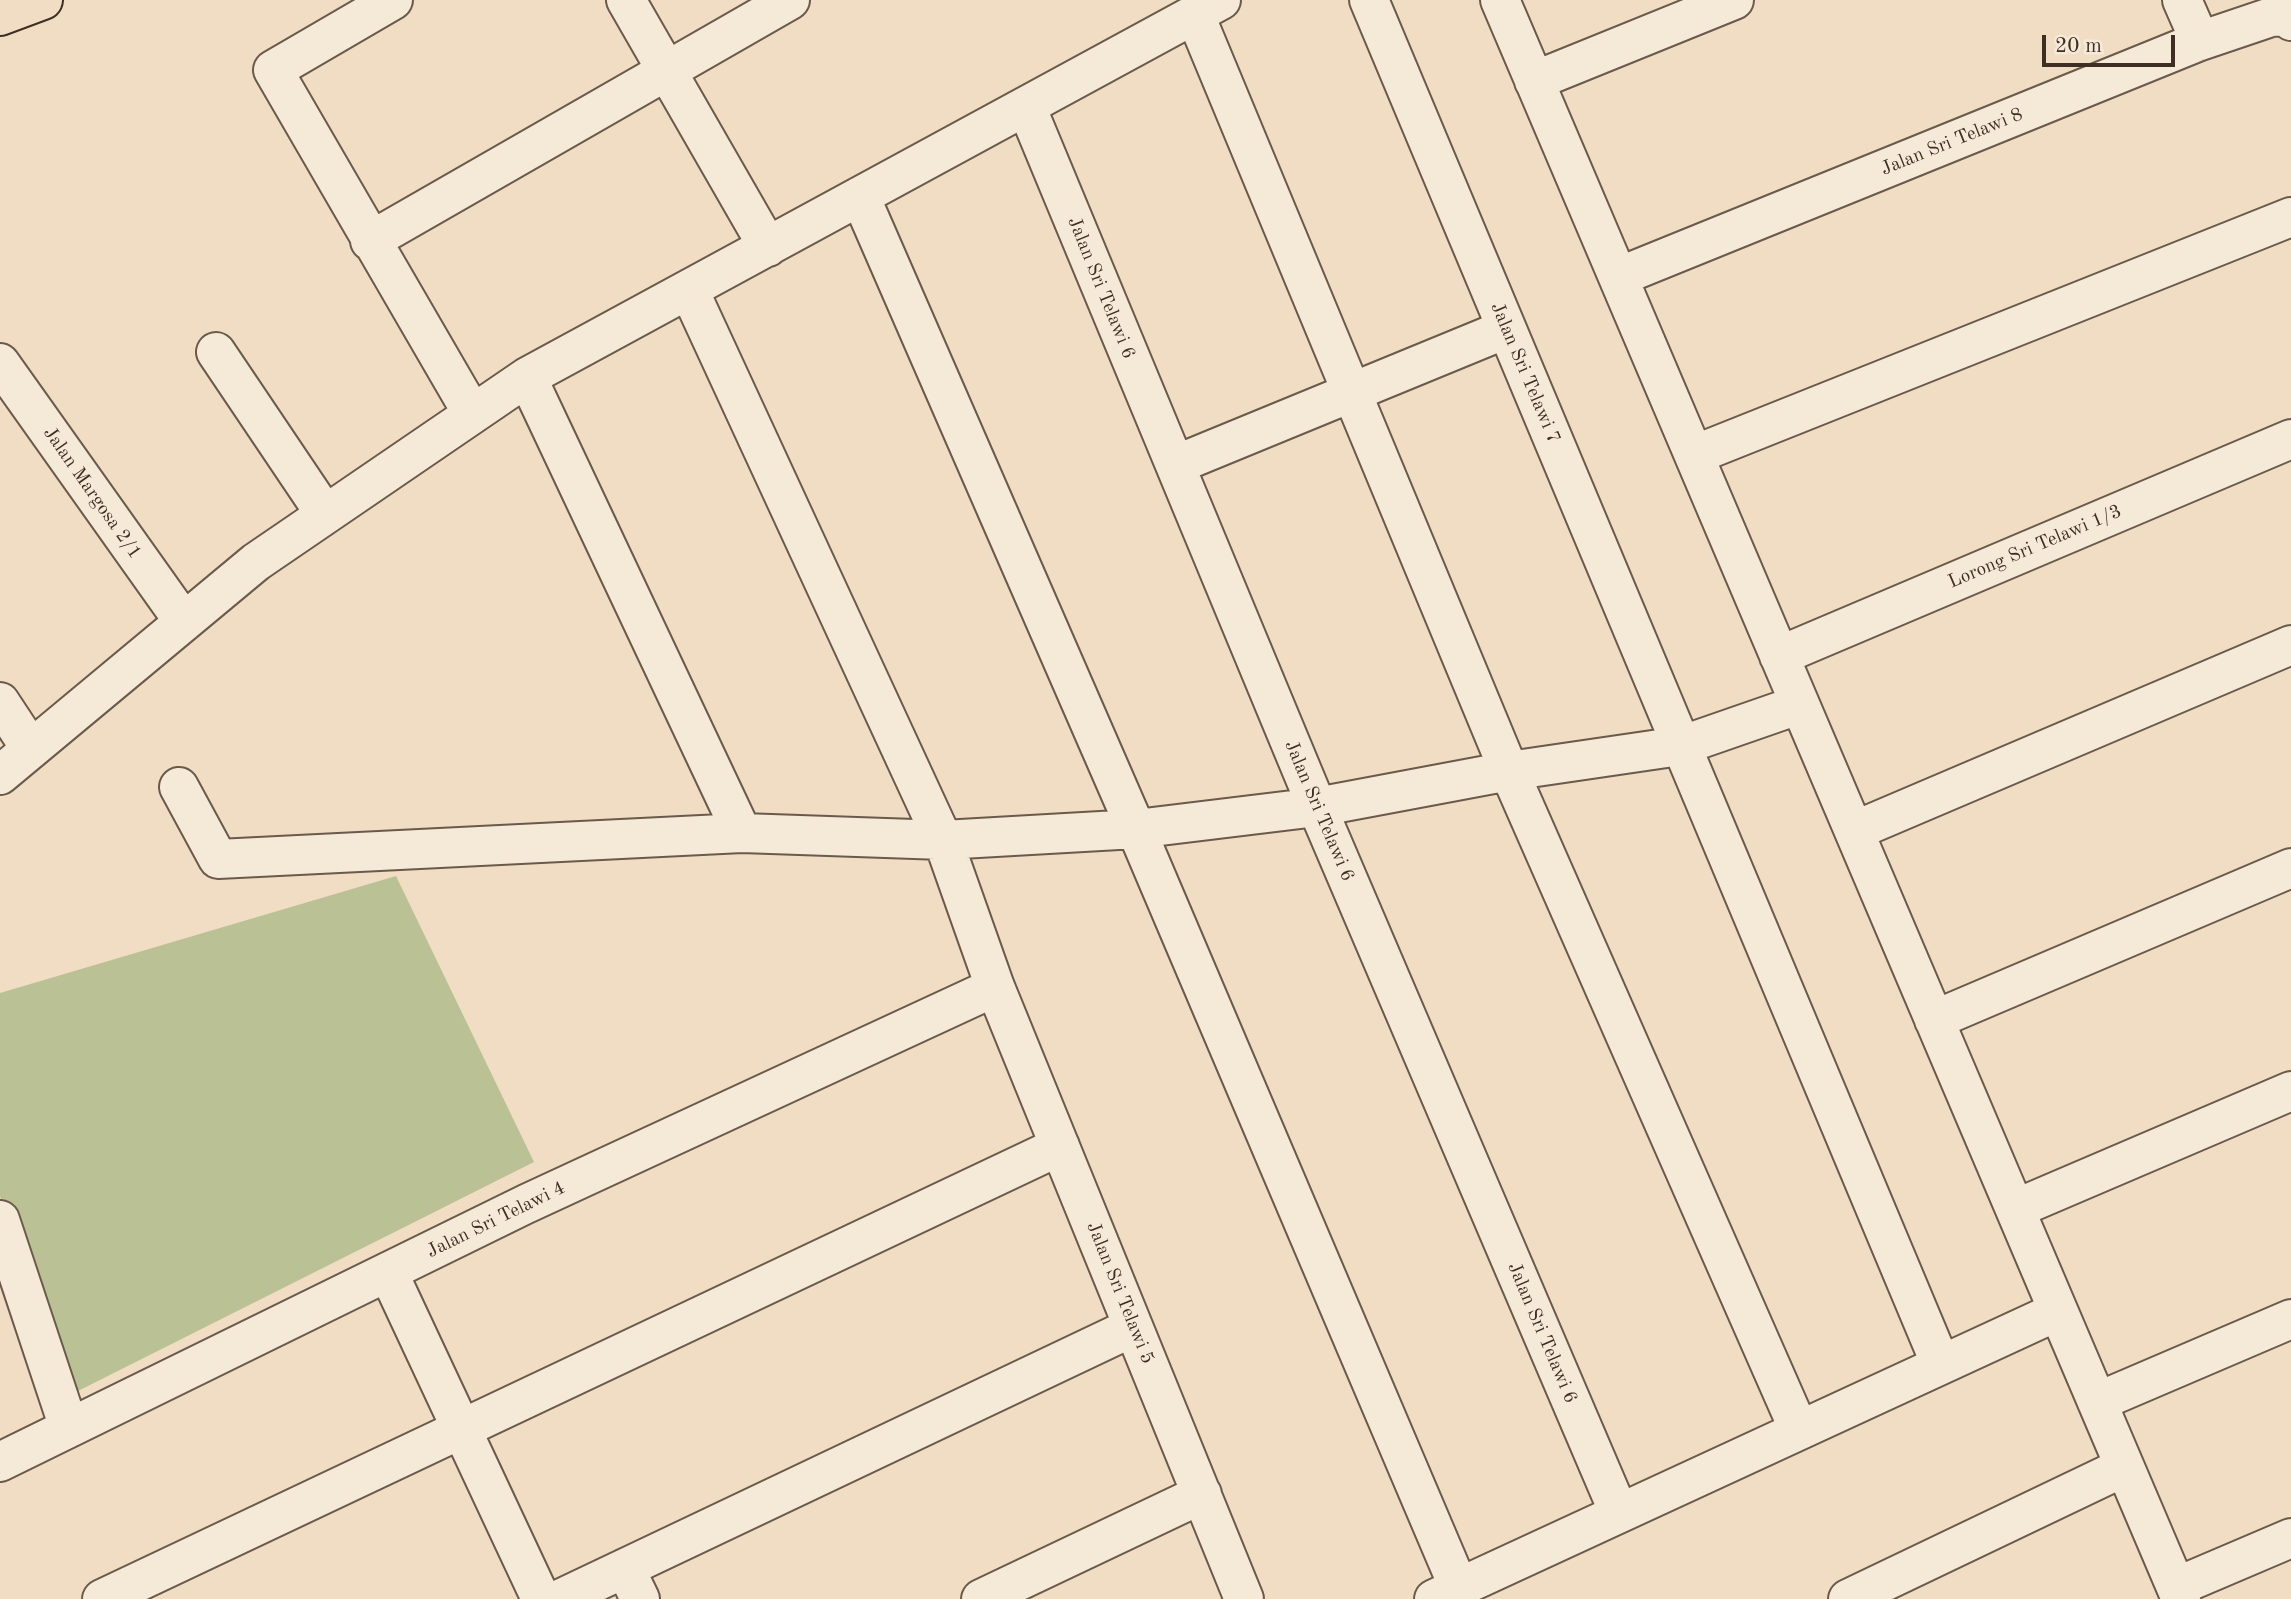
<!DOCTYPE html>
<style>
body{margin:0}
#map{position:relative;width:2291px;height:1599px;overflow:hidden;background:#f0ddc3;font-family:"Old Standard TT",serif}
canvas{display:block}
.scale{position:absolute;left:2042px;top:35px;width:133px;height:32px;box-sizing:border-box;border:4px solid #3e2e23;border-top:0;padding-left:9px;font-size:21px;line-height:24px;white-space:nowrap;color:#3e2e23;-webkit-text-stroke:5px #f5e9d8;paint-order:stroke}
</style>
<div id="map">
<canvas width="2291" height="1599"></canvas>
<div class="scale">20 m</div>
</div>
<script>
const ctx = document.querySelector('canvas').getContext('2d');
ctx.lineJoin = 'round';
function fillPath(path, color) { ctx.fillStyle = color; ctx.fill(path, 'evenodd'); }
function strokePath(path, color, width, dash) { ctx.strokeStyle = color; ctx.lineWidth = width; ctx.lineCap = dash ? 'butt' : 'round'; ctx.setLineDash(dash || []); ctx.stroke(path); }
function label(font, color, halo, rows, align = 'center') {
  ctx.font = font + ' "Old Standard TT",serif'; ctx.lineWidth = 5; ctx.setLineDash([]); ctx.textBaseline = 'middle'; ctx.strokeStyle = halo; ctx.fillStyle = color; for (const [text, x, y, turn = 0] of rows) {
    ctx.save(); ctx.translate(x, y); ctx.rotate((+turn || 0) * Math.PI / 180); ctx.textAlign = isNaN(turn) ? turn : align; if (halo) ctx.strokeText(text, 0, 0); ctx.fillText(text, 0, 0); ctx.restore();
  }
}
fillPath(new Path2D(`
 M396,876L534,1162L68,1396L0,1196V993Z`), '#bac194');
const minor = new Path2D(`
 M393,0L273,70L472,413
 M626,0L768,247
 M1369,0L1941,1365
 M1500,0L2181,1599
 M2182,0L2200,41
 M1195,15L1509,771L1799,1430
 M1534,81L1734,0
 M1026,106L1317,807L1619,1513
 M860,196L1136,829L1459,1588
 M370,241L790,0
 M1618,277L2200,41L2271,17L2288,16L2291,21
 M689,290L943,840L995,987L1244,1599
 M216,352L325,514
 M0,363L184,622
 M527,377L742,833
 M1694,455L2291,217
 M1175,465L1506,329
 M1779,656L2291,439
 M0,702L31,749
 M0,775L256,562L527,377L1221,0
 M179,787L218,859L742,833L943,840L1136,829L1317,807L1509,771L1680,746L1798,705
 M1854,831L2291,645
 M1934,1020L2291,868
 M2015,1209L2291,1091
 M0,1220L69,1428
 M388,1272L541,1599
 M2097,1402L2291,1319
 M0,1462L526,1204L995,987
 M625,1568L640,1599
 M2176,1587L2291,1538
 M102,1599L1060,1146
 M560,1599L1133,1327
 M981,1599L1202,1494
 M1434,1599L2058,1311
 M1848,1599L2124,1467`);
const highway = new Path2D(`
 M0,16L43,0`);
strokePath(minor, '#6a5a4b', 42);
strokePath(highway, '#3e2e23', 42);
strokePath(minor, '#f5e9d8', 38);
strokePath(highway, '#f0ddc3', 38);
label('19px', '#3e2e23', '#f5e9d8', [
 ["Jalan Sri Telawi 8",1952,142,-22],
 ["Jalan Sri Telawi 6",1101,288,68],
 ["Jalan Sri Telawi 7",1525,373,67],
 ["Jalan Margosa 2/1",92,493,55],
 ["Lorong Sri Telawi 1/3",2035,547,-23],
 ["Jalan Sri Telawi 6",1319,811,67],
 ["Jalan Sri Telawi 4",496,1220,-26],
 ["Jalan Sri Telawi 5",1120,1293,68],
 ["Jalan Sri Telawi 6",1542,1333,67]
]);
</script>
